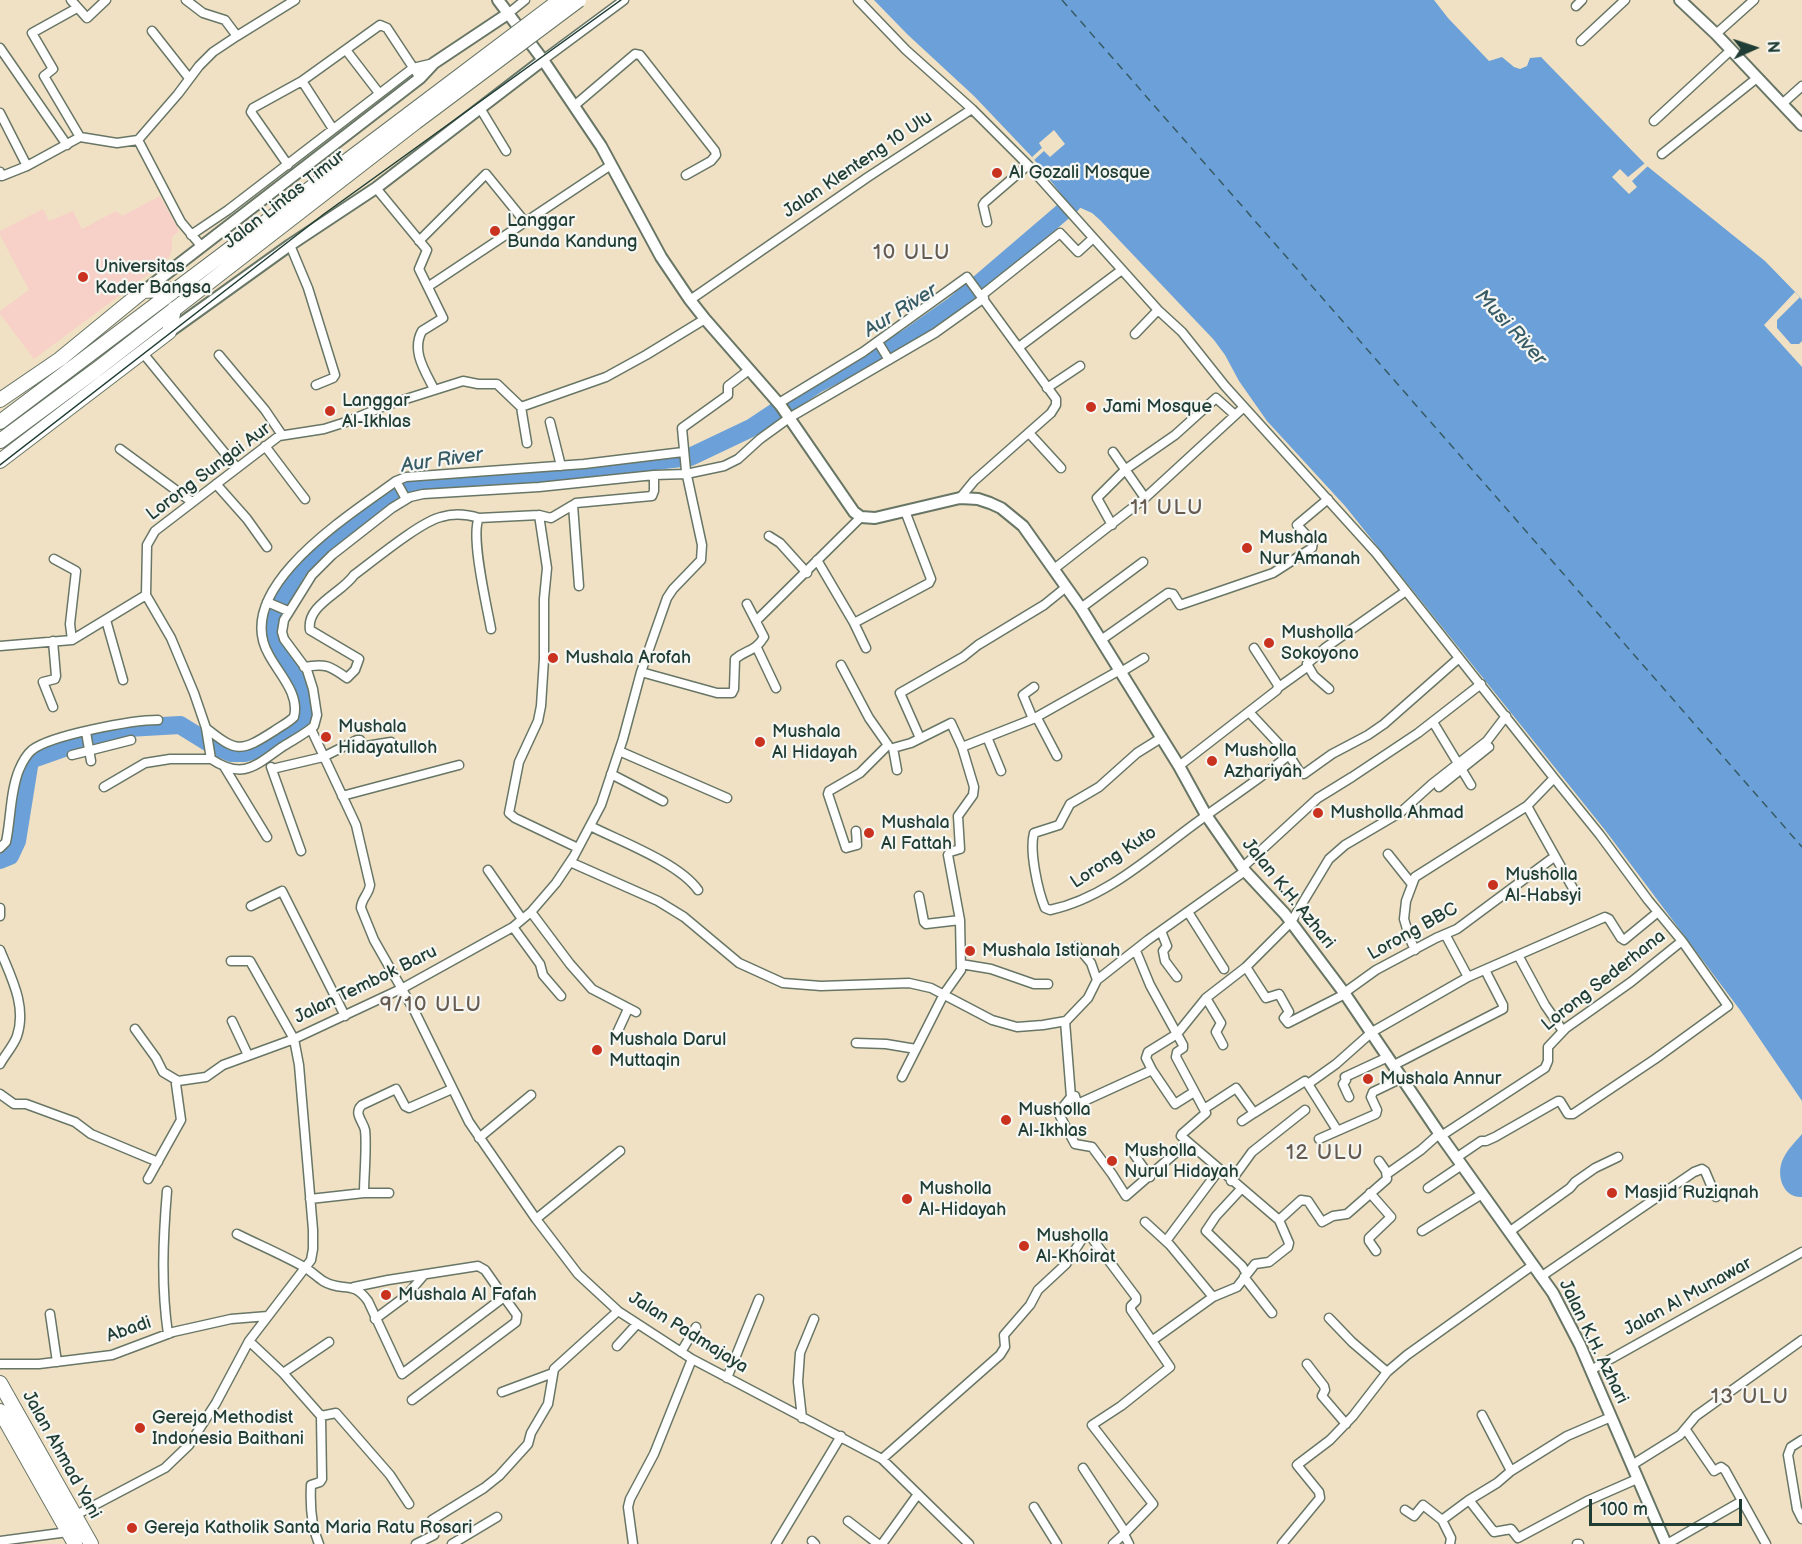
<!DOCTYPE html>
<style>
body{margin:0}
#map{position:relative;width:1802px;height:1544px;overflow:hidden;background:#f0e1c4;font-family:"Balsamiq Sans",sans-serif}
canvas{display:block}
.north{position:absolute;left:1724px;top:18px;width:60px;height:60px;-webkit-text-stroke:4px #f6f6f2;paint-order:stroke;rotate:87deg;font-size:16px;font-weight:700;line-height:24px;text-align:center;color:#1f3d34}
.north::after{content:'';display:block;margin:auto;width:21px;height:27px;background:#1f3d34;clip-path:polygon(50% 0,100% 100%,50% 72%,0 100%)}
.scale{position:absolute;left:1589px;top:1499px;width:153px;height:27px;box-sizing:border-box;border:3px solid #1f3d34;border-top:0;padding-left:8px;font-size:18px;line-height:21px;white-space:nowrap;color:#1f3d34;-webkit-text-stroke:4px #f6f6f2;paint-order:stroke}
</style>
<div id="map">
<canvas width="1802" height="1544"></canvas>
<div class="north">N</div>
<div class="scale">100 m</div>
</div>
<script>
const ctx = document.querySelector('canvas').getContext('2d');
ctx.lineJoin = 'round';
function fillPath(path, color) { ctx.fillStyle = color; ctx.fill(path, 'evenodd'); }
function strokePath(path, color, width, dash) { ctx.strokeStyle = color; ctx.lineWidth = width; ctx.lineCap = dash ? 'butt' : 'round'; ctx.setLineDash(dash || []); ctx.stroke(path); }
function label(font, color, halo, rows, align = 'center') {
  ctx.font = font + ' "Balsamiq Sans",sans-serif'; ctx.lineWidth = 4.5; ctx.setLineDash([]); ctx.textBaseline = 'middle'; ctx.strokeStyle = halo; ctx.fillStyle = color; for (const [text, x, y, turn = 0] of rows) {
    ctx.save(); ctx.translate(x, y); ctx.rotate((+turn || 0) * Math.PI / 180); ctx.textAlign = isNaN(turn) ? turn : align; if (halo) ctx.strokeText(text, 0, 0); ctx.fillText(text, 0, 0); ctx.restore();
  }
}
fillPath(new Path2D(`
 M160,196L179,231L172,237V249L170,256L162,264L34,359L0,314V311L29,290L0,235V231L43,209L49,221L73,211L82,229L116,211L122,216Z`), '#f7d1c7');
fillPath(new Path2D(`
 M874,0H1434L1448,18L1489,61L1502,57L1514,67L1520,69L1527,66L1530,58L1541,57L1647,166L1765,261L1800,297L1802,300V1101L1740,1010L1605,830L1345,506L1267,421L1239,381L1225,355L1214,340L1100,220L1092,213L1072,204L1065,199L1032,157L974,96L907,34Z
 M1802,1134V1197C1782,1198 1775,1173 1784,1157C1788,1149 1796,1141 1802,1134Z`), '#6ca0d8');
fillPath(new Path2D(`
 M1054,130L1065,144L1050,157L1044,151L1034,160L1032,157L1042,148L1039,143Z
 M1645,163L1648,166L1632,181L1637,187L1629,194L1612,177L1620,169L1628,177Z
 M1795,292L1800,297L1777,320V328L1791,344H1799L1802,341V367L1764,325Z`), '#f0e1c4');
strokePath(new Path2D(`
 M0,860L10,856L17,841L30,760L84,741L128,728L180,725L214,746L231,753H245L260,748L302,718L307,700L297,676L286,660L273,634V616L281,599L298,570L327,544L383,498L404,486L427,483L488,480L690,457L751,428L817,384L906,339L954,305L1072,204`), '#6ca0d8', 18);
strokePath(new Path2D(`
 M1062,0L1802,847`), '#365b65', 1.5, [8, 6]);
const minor = new Path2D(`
 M71,0L87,18L106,0
 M1576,6L1582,0
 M77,8L32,33L53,69L44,76L80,137L117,143L138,140L178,94L199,66L213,52L237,36L225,20L203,13L186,0
 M509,13L525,0
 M152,31L189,78
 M1716,34L1754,0
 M237,36L295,0
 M1581,41L1625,0
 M0,48L67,145
 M346,50L379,93
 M543,60L624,0
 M1782,104L1802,86
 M574,106L635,54L640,55L715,151L716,155L711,161L686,175
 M480,108L506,151
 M972,109L1028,165L1158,310L1182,332L1225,386L1376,553L1554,778L1527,806
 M0,113L27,166
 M1654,121L1731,50
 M333,129L302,81L380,25L387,28L420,78
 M138,140L181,222L202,247
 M1662,154L1757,78
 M288,165L251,112L253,108L302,81
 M0,172L2,176L27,166L80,137
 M376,188L427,250L419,269L443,318L422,331C411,351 425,371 434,389
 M987,222L983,205L985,202L1028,165
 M191,235L228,210L413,68L434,63
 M419,241L486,174L525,222
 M290,245L308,288L335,375L333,378L316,385
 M429,286L611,165
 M982,295L1060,233L1078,252L1090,241
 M690,300L868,177L972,109L906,50L858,0
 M705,319L646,355L606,377L521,407L497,384H478L463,381L387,405L346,422L324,429L279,436L155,531L147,545L146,595L171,638L194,693L206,728L211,759C243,780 255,766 282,747C293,740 305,734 314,726L317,715L313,689L307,670L284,639L282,632L284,620L312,575L332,555L392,508L410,497L423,494L539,487L654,475L686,474L724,466L738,459L760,439L789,418L935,333L984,298
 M1135,334L1158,310
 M878,342L889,360
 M1019,347L1119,272
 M142,352L237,468
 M219,355L265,410L282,435
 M1047,388L1080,366
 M779,403L863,352L967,277L1056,399V405L1051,413L974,481L960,498
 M521,407L527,443
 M550,422L561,466
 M1029,433L1061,468
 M265,446L305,499
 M120,449L192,502
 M1113,452L1145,498
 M396,481L406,499
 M216,484L247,519L267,547
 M539,515L547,568L544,599V659L541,706L538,721L519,762L509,813L515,818L578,848
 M1112,525L1097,498L1126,469L1175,435L1216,398L1235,415
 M769,536L780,543L807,573
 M54,559L76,571L70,624L72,640
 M817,560L854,623
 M1054,569L1145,498L1244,407
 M579,586L573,505L576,503L652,496L654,491V475
 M267,602L288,611
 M1081,608L1143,562
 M106,620L123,680
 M756,621L861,517
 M491,629C487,607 470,535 479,518L539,515L551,518L573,505
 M1101,640L1168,593L1173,594L1180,605L1273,573L1312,548L1313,542L1297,525L1328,499
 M53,641L56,676L55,679L43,682L53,707
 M0,646L72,640L146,595
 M757,648L776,688
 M866,648L854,623L929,583L931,579L905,511
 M841,665L869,718L888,745L860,773L829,791L828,794L846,848L857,845L856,831
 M304,667C326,663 330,666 347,678L355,670L359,659L310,630C306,605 342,593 354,575C373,561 420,522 441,517C454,513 466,514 479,518
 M641,672L717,693H732L734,689L735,659C747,649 755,652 764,637L747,604
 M1121,672L1144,658
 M1279,687L1307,667
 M1329,689L1314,676L1307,664L1325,648L1406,591
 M1249,712L1289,755
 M1037,718L1057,756
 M1033,719L1023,695L1034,687
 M1433,722L1471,785
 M206,728C237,753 241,752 274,731C281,726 288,723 294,717C300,694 279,674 269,655C230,588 353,513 396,481L406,477L584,464L683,452
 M311,729L356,825L370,885C369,894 361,899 361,908L374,940L415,1012L469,1122L536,1219L578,1274L618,1311L692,1359L882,1459L969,1544
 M86,732L91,761
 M987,737L1001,771
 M920,738L900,693L963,657L978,645L1044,605L1065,588
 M1161,738L1137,753L1099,787L1070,804L1059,825L1034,833C1029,851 1038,891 1045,908L1050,910C1107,898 1154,853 1200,820C1230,798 1260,779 1289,755L1299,771L1304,774L1332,754L1368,735L1384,724L1459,658
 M962,747L1033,719L1120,670
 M619,751L727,798
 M72,755L131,740
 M1179,766L1277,690L1278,685L1254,648
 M271,767L301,851
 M225,768L267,837
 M272,769L323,757L357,740H360L363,746H366L391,742
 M897,770L893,748L911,743L951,723L962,747L974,787L973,795L958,816L960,849L950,852L948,855L960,920L926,924L924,922L919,896
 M611,774L663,801
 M104,787L145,763L170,759H211
 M1439,787L1489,747
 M342,796L459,765
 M590,826C620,841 679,863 698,890
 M0,848L6,842C11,819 10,792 19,770C22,763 26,755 32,750C51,735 133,720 158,720
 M1388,854L1411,883
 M570,862L658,901L684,917L739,963L783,983L821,986L909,983L931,988L992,1020L1017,1027L1043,1025L1066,1021L1088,998L1097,980L1148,940L1245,871
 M1243,867L1318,798L1352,777L1418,733L1481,684
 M488,870L522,919
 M251,906L282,891L345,1016
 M0,908V916
 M531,912L570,964L592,989L636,1012
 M1188,912L1224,969
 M513,927L540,964L543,975L561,996
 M1161,931L1167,946L1163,951L1165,961L1177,977
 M1445,934L1468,977
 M1077,946L1091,963L1097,980
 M0,950C11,977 27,1006 17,1036C14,1045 5,1055 0,1064
 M1415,950L1410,939L1404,919L1406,901L1415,877L1527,806L1575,892
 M1136,951L1150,985L1183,1045V1048L1177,1052L1176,1057L1206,1113L1182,1134L1181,1136L1188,1142
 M1518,955L1545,1005L1563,1031
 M961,964L991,969L1034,984H1048
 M1344,993L1376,970L1436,938L1457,929L1554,857
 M1345,994L1288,1023L1284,1018L1289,1012L1279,994L1266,998L1246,967L1291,922L1329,859L1345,845L1401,812L1432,784L1487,741L1506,716
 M1206,998L1221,1023L1216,1032L1223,1045
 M232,1021L248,1055
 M1065,1021L1071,1097L1059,1112L1060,1116L1075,1144L1092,1147L1112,1174L1126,1196L1188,1142L1279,1220
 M135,1029L156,1058L163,1072L178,1081
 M616,1035L628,1009
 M856,1043L886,1044L916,1049
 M1394,1065L1503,1009V1005L1485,970
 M1152,1070L1146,1058L1148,1052L1177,1034L1206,998L1246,967
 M902,1077L944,994L961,970L960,920
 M1308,1084L1337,1130
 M0,1094L14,1104H26L75,1122L91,1134L158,1162
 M1071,1097L1075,1096L1077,1103L1082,1102L1152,1070L1175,1104L1194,1092
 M1349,1097L1343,1084L1346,1080L1345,1077L1388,1057
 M1204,1109L1236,1088L1254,1113L1305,1081L1308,1084L1336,1064L1372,1032L1468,977L1605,917L1609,919L1621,938L1624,940L1658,912
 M1242,1121L1254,1113
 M1441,1136L1545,1068L1548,1061V1047L1566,1028L1631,982L1682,941
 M479,1138L531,1095
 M1319,1139L1376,1114L1377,1110L1371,1097L1373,1092L1402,1078
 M1131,1150L1150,1177
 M1456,1158L1481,1141H1486L1495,1137L1558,1101H1560L1568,1114H1573L1655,1059L1728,1006L1682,941L1648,900L1600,835L1554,778
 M1387,1174L1421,1150L1440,1133
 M148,1179L181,1120L176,1084L178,1081L206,1077L223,1065L294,1039L250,961H231
 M1231,1181L1252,1152L1305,1110
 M1428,1188L1462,1165
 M1241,1189L1216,1216L1206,1231L1242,1266L1247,1274
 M167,1191C163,1239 161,1286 168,1334
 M364,1193H389
 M1370,1193L1391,1217L1369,1238V1241L1376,1251
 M310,1199L364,1193C364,1176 367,1146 365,1130C363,1121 353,1113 362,1105L396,1089L405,1106L409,1108L452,1089
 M536,1219L620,1151
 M1145,1222L1170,1245L1213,1297
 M1422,1231L1482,1194
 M1509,1232L1570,1188L1575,1182L1595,1168L1618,1157
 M237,1234C259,1245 283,1255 304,1267C311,1271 317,1277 323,1281C343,1293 352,1279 368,1301L402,1374L504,1297L485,1270L478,1266L388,1280L354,1287
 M1166,1241L1219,1170
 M1542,1276L1694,1172L1702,1169L1705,1171L1716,1197
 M1244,1277L1272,1313
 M50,1314L57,1362
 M1329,1318L1352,1342L1387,1372
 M375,1319L406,1296L424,1275
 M1153,1340L1213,1297L1237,1287L1255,1264L1269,1262L1288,1247L1289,1243L1279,1220L1301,1200L1308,1201L1322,1222L1333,1216L1347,1214L1387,1179L1386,1171L1379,1161
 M249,1341L283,1373L321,1416L322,1479L320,1482L311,1485C310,1505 311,1526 319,1544
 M617,1346L637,1324
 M681,1352L696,1327
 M0,1364H39L112,1355L173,1332L231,1319L268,1316
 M1307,1364L1324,1386L1325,1390L1322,1396L1346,1424
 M1591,1370L1802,1252
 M283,1373L329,1342
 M727,1378L759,1299
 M502,1392L553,1373
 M412,1400L516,1322L517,1315L504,1297
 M1482,1415L1511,1471
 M321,1416L336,1413L390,1475L409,1504
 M802,1418L798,1382L800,1353L814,1319
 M1686,1430L1714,1471L1721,1467L1725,1470L1766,1544
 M1802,1440L1791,1447L1788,1455L1797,1509L1802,1519
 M882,1459L1000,1355L1005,1347L1004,1335L1030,1305L1038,1290L1066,1264L1082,1239L1088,1235L1091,1237L1136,1297V1301L1131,1306V1310L1170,1367L1121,1406L1092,1425L1153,1504L1124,1534L1129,1544
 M1632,1465L1680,1435L1696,1416L1802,1340
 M1083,1468L1125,1532
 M1469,1500L1494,1532L1511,1529L1518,1538L1587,1501L1637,1479
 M1034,1507L1057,1544
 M1405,1510L1414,1516L1423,1505L1442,1520
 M74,1516L165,1468L189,1445L216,1403L249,1341L311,1260L313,1249V1230L299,1065L294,1039L403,988L513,927L531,912L556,883L574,856L601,805L623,739L641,672L667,598L673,589L701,560L702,545L686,471L682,428L728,395V386L749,370
 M848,1521L878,1544
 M0,1541L68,1532
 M812,1541L815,1544
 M416,1544L434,1535L431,1525L432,1520L484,1488L499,1476L528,1444L531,1433L548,1404L554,1369L618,1311
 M452,1544L497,1517
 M633,1544L628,1507L630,1499L654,1454L692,1359
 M776,1544L841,1436
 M882,1544L918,1494
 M1113,1544L1124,1534
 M1282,1544L1320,1498L1319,1492L1297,1465L1330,1440L1353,1416L1387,1372L1407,1355L1533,1265
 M1450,1544L1451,1538L1442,1520L1469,1500L1497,1483L1511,1471L1567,1436L1611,1417
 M1577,1544H1579
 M1667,1544L1742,1501`);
const tertiary = new Path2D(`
 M498,0L543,60L601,146L661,257L690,300L705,319L781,406L854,512L861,517L875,518L960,498L978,499L990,503L1001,508L1023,526L1081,608L1179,766L1206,815L1245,871L1285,914L1345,994L1441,1136L1553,1293L1580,1345L1666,1544
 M1680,0L1716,34L1802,125
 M144,291L420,78L434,63L509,13
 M169,332L290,245L376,188L543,60`);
const trunk = new Path2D(`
 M0,400L60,359L143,291L179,289
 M0,422L409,114
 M0,441L96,370L416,122
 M0,461L169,332L174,309
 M0,1383L91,1544
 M0,1411L75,1544`);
strokePath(minor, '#687666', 11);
strokePath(tertiary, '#687666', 14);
strokePath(trunk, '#687666', 16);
strokePath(minor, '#fff', 8);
strokePath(tertiary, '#fff', 10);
strokePath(trunk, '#fff', 14);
strokePath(new Path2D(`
 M0,465L324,214L621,0`), '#1f3d34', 1.5);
const trunkBridge = new Path2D(`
 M409,114L560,0
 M416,122L579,0`);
strokePath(trunkBridge, '#687666', 16, []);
strokePath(trunkBridge, '#fff', 14);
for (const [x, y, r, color] of [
 [997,173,6,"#c8321e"],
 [495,231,6,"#c8321e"],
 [83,277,6,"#c8321e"],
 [1091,407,6,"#c8321e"],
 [330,411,6,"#c8321e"],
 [1247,548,6,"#c8321e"],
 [1269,643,6,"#c8321e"],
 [553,658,6,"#c8321e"],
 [326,737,6,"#c8321e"],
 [760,742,6,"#c8321e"],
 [1212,761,6,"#c8321e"],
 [1318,813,6,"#c8321e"],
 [869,833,6,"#c8321e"],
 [1493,885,6,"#c8321e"],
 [970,951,6,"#c8321e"],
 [597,1050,6,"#c8321e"],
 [1368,1079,6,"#c8321e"],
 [1006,1120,6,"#c8321e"],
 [1112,1161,6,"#c8321e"],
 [1612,1193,6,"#c8321e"],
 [907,1199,6,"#c8321e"],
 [1024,1246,6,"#c8321e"],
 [386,1295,6,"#c8321e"],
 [140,1428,6,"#c8321e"],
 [132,1528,6,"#c8321e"]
]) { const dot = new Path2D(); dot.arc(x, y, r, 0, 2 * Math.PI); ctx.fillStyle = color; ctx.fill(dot); strokePath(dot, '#f6f6f2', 2); }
label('18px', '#1f3d34', '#f6f6f2', [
 ["Jalan Klenteng 10 Ulu",858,165,-34],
 ["Jalan Lintas Timur",285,200,-38],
 ["Lorong Sungai Aur",209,472,-37],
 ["Lorong Kuto",1114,858,-33],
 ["Jalan K.H. Azhari",1288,894,51],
 ["Lorong BBC",1413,932,-29],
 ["Lorong Sederhana",1604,981,-38],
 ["Jalan Tembok Baru",366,985,-26],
 ["Jalan Al Munawar",1688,1297,-29],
 ["Abadi",129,1330,-19],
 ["Jalan Padmajaya",688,1333,32],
 ["Jalan K.H. Azhari",1593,1342,64],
 ["Jalan Ahmad Yani",61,1455,61]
]);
label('18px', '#1f3d34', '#f6f6f2', [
 ["Al Gozali Mosque",1009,173],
 ["Langgar",507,221],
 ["Bunda Kandung",507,242],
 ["Universitas",95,267],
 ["Kader Bangsa",95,288],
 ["Langgar",342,401],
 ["Al-Ikhlas",342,422],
 ["Jami Mosque",1103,407],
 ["Mushala",1259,538],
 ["Nur Amanah",1259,559],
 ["Musholla",1281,633],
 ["Sokoyono",1281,654],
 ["Mushala Arofah",565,658],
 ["Mushala",338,727],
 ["Hidayatulloh",338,748],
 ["Mushala",772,732],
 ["Al Hidayah",772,753],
 ["Musholla",1224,751],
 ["Azhariyah",1224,772],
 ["Musholla Ahmad",1330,813],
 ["Mushala",881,823],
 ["Al Fattah",881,844],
 ["Musholla",1505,875],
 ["Al-Habsyi",1505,896],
 ["Mushala Istianah",982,951],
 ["Mushala Darul",609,1040],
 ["Muttaqin",609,1061],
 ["Mushala Annur",1380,1079],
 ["Musholla",1018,1110],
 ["Al-Ikhlas",1018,1131],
 ["Musholla",1124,1151],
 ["Nurul Hidayah",1124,1172],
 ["Musholla",919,1189],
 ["Al-Hidayah",919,1210],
 ["Masjid Ruziqnah",1624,1193],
 ["Musholla",1036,1236],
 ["Al-Khoirat",1036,1257],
 ["Mushala Al Fafah",398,1295],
 ["Gereja Methodist",152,1418],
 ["Indonesia Baithani",152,1439],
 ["Gereja Katholik Santa Maria Ratu Rosari",144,1528]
], 'left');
label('italic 20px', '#365b65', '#f6f6f2', [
 ["Aur River",901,311,-32],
 ["Musi River",1510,328,47],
 ["Aur River",442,461,-8]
]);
ctx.letterSpacing = '1.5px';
label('21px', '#655b51', '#f6f6f2', [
 ["10 ULU",912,254],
 ["11 ULU",1167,509],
 ["9/10 ULU",431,1006],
 ["12 ULU",1325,1154],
 ["13 ULU",1750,1398]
]);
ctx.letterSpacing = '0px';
</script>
